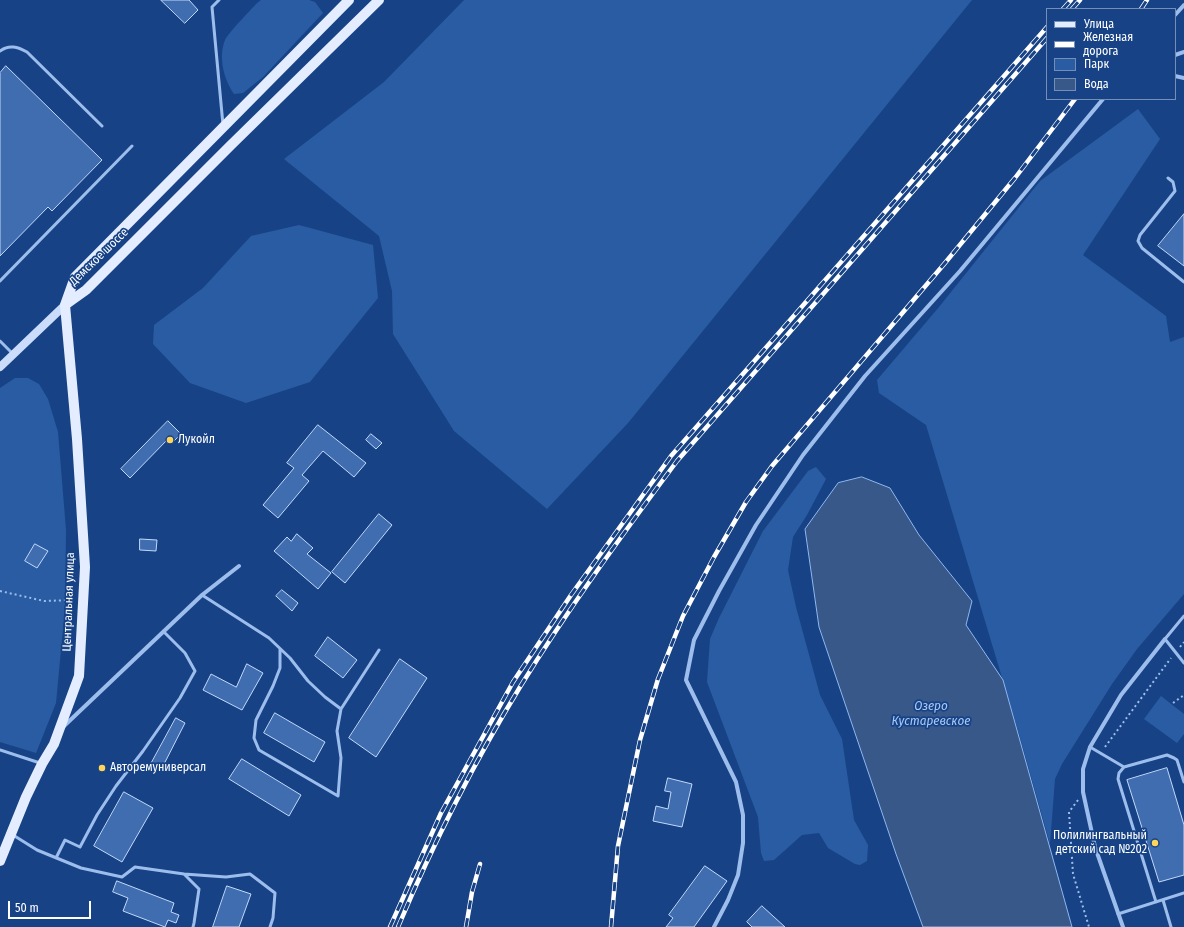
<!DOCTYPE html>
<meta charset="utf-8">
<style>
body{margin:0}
#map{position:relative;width:1184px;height:927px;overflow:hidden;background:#174386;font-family:"Fira Sans Condensed",sans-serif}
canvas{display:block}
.legend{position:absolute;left:1046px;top:8px;width:130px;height:92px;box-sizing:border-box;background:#174386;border:1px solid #748eb6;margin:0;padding:5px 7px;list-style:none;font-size:12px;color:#fff}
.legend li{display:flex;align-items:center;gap:8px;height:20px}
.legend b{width:20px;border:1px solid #748eb6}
.scale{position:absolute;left:8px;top:901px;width:83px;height:18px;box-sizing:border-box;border:2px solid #fff;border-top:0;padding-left:5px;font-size:12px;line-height:14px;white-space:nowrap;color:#fff;-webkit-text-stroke:3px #174386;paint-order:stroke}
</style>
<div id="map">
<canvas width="1184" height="927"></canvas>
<ul class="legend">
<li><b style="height:5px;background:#e3edff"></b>Улица</li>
<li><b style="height:5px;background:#fff"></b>Железная дорога</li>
<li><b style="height:11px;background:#2a5ca4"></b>Парк</li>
<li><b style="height:11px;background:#375889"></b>Вода</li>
</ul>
<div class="scale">50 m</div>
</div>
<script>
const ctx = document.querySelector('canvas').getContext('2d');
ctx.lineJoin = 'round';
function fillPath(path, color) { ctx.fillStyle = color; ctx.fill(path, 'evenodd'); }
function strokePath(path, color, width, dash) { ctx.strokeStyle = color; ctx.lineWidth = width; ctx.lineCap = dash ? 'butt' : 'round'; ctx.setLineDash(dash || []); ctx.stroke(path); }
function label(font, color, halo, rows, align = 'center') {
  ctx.font = font + ' "Fira Sans Condensed",sans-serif'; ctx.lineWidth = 3.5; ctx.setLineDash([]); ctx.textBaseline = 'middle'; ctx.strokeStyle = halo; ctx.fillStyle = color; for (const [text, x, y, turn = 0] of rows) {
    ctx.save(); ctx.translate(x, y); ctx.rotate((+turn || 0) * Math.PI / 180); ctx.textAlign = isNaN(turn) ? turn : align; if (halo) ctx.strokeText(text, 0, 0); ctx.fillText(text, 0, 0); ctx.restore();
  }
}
fillPath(new Path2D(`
 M261,0H309L315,2L323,13L263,77L243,93L234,94C224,80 218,57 225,40C229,32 249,12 256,4Z
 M464,0H972L628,423L547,509L454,431L393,334L392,291L379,236L284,159L384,82Z
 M1138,109L1160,139L1083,255L1166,316L1170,342L1184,337V594L1137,649L1112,684L1062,764L1055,779L1050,844L1019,734L926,425L879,393L877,380L939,307L1040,181Z
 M299,225L373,245L378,298L310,382L246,403L190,383L153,344L154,325L203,288L251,236Z
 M15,378H28L39,384L48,399L58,432L66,530L65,607L56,703L36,753L0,742V388Z
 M816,467L826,479L807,515L793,537L788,570L796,607L820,695L842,739L854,820L868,845L867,861L860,865L855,864L828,848L819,833L802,835L774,860L764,861L761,853L758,817L707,682L710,639L719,618L763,531L808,471Z
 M1161,696L1184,714V734L1177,743L1144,719Z`), '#2a5ca4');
const water = new Path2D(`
 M862,477L890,488L919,535L972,601L966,625L1003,680L1072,927H923L896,854L819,627L805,529L838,483Z`);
fillPath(water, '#375889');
strokePath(water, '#8fb8f0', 1);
const building = new Path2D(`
 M161,0H189L198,10L185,23Z
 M6,66L102,160L52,211L48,207L0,256V73Z
 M1184,214V266L1158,246Z
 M168,421L181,434L171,444L167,440L130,478L121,469Z
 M318,425L366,463L354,477L323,451L302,475L309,481L278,518L263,505L294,468L287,463Z
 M371,434L382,443L376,449L366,440Z
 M379,514L392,525L345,583L332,572Z
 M297,534L313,548L307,554L331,573L318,589L274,551L287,537L291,541Z
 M140,539L157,540L156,551L140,550Z
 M35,544L48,551L37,568L25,561Z
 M282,590L298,603L292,611L276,596Z
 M328,637L357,660L343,678L315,656Z
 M400,659L427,678L376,757L349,738Z
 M247,664L263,673L242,710L203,690L211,674L236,687Z
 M275,713L325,742L314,762L264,733Z
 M176,718L185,723L161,770L151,764Z
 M242,759L301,795L289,816L229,779Z
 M1167,768L1184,825V875L1159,882L1127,780Z
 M668,778L692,784L682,827L653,821L656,806L668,809L671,792L665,791Z
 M124,792L153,808L122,862L94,846Z
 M705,866L727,881L694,927H666L673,918L669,915Z
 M117,881L174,903L171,912L179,915L176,923L168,920L165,927L123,911L128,898L113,892Z
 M227,886L251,894L239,927H213Z
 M762,906L785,927H752L747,922Z`);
fillPath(building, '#406daf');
strokePath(building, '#c2d9fa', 1);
strokePath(new Path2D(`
 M0,591L44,601L74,600
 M1180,647L1184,642
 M1173,703L1184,695
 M1105,747L1171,658
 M1078,800L1069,812L1073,874L1089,927`), '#9dbeed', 2, [2, 3]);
strokePath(new Path2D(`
 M219,0L212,7L223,125
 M0,51C9,44 18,47 27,52L102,126
 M1168,178L1173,182L1175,191L1140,235L1138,241L1142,248L1184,282
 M0,281L132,146
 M0,341L13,354
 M202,595L269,638L290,658L308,681L325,697L341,709L379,650
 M1184,616L1165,639L1184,663
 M280,649V668L273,686L256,720L254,738L259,750L338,796L341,758L337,731L341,709
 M1090,747L1124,767
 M0,750L40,763
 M13,835L37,850L81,868L122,877L135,867L184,874L199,889L194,923L193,927
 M56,858L65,840L80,847L97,815L116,786L143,751L180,698L195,671L185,653L164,632
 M184,874L226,877L250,874L275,893L273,918L270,927
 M1163,900L1171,927
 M1156,902L1118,779L1119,773L1124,767L1167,755L1174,758L1177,760L1184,782
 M1118,914L1184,893`), '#9dbeed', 3);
strokePath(new Path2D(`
 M1175,15L1184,5
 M1175,55L1184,52
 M1175,76L1184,78
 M63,727L202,595L239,566
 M714,927L728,900L738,875L743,843V815L736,782L686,680L694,640L719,591L756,525L803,455L865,376L960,271L1103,99
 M1123,927L1095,847L1083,792V769L1090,747L1121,695L1165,639`), '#9dbeed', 4);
strokePath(new Path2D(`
 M0,367L65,305`), '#cadcf9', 8);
strokePath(new Path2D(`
 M65,305L86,290L231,145L379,0
 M0,861L26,797L42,764L54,744L79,676L85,567L77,439L65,305L75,277L349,0`), '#e3edff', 10);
const rail = new Path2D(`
 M1063,9L1071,0
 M1072,9L1080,0
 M1141,9L1147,0
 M390,927L441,813L513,682L571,595L671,456L1047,27
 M398,927C433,844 473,764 520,687C568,609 622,535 677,461L1047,38
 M466,927L472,892L480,864
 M611,927L618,846L640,740L658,679L683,616L714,557L746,502L772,466L945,263L1015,178L1075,99`);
strokePath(rail, '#fff', 4.5);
strokePath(rail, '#174386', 3, [9]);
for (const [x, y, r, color] of [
 [170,440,4,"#ffd659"],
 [102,768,4,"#ffd659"],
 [1155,843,4,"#ffd659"]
]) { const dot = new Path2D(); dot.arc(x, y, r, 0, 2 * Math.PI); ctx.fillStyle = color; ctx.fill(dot); strokePath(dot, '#174386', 1.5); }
label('12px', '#fff', '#174386', [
 ["Демское шоссе",99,257,-44],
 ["Центральная улица",69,602,-88]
]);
label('12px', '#fff', '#174386', [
 ["Лукойл",178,440],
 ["Авторемуниверсал",110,768],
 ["Полилингвальный",1147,836,"right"],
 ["детский сад №202",1147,850,"right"]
], 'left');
label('italic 13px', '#a8c8f5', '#174386', [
 ["Озеро",931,706],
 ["Кустаревское",931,721]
]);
</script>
